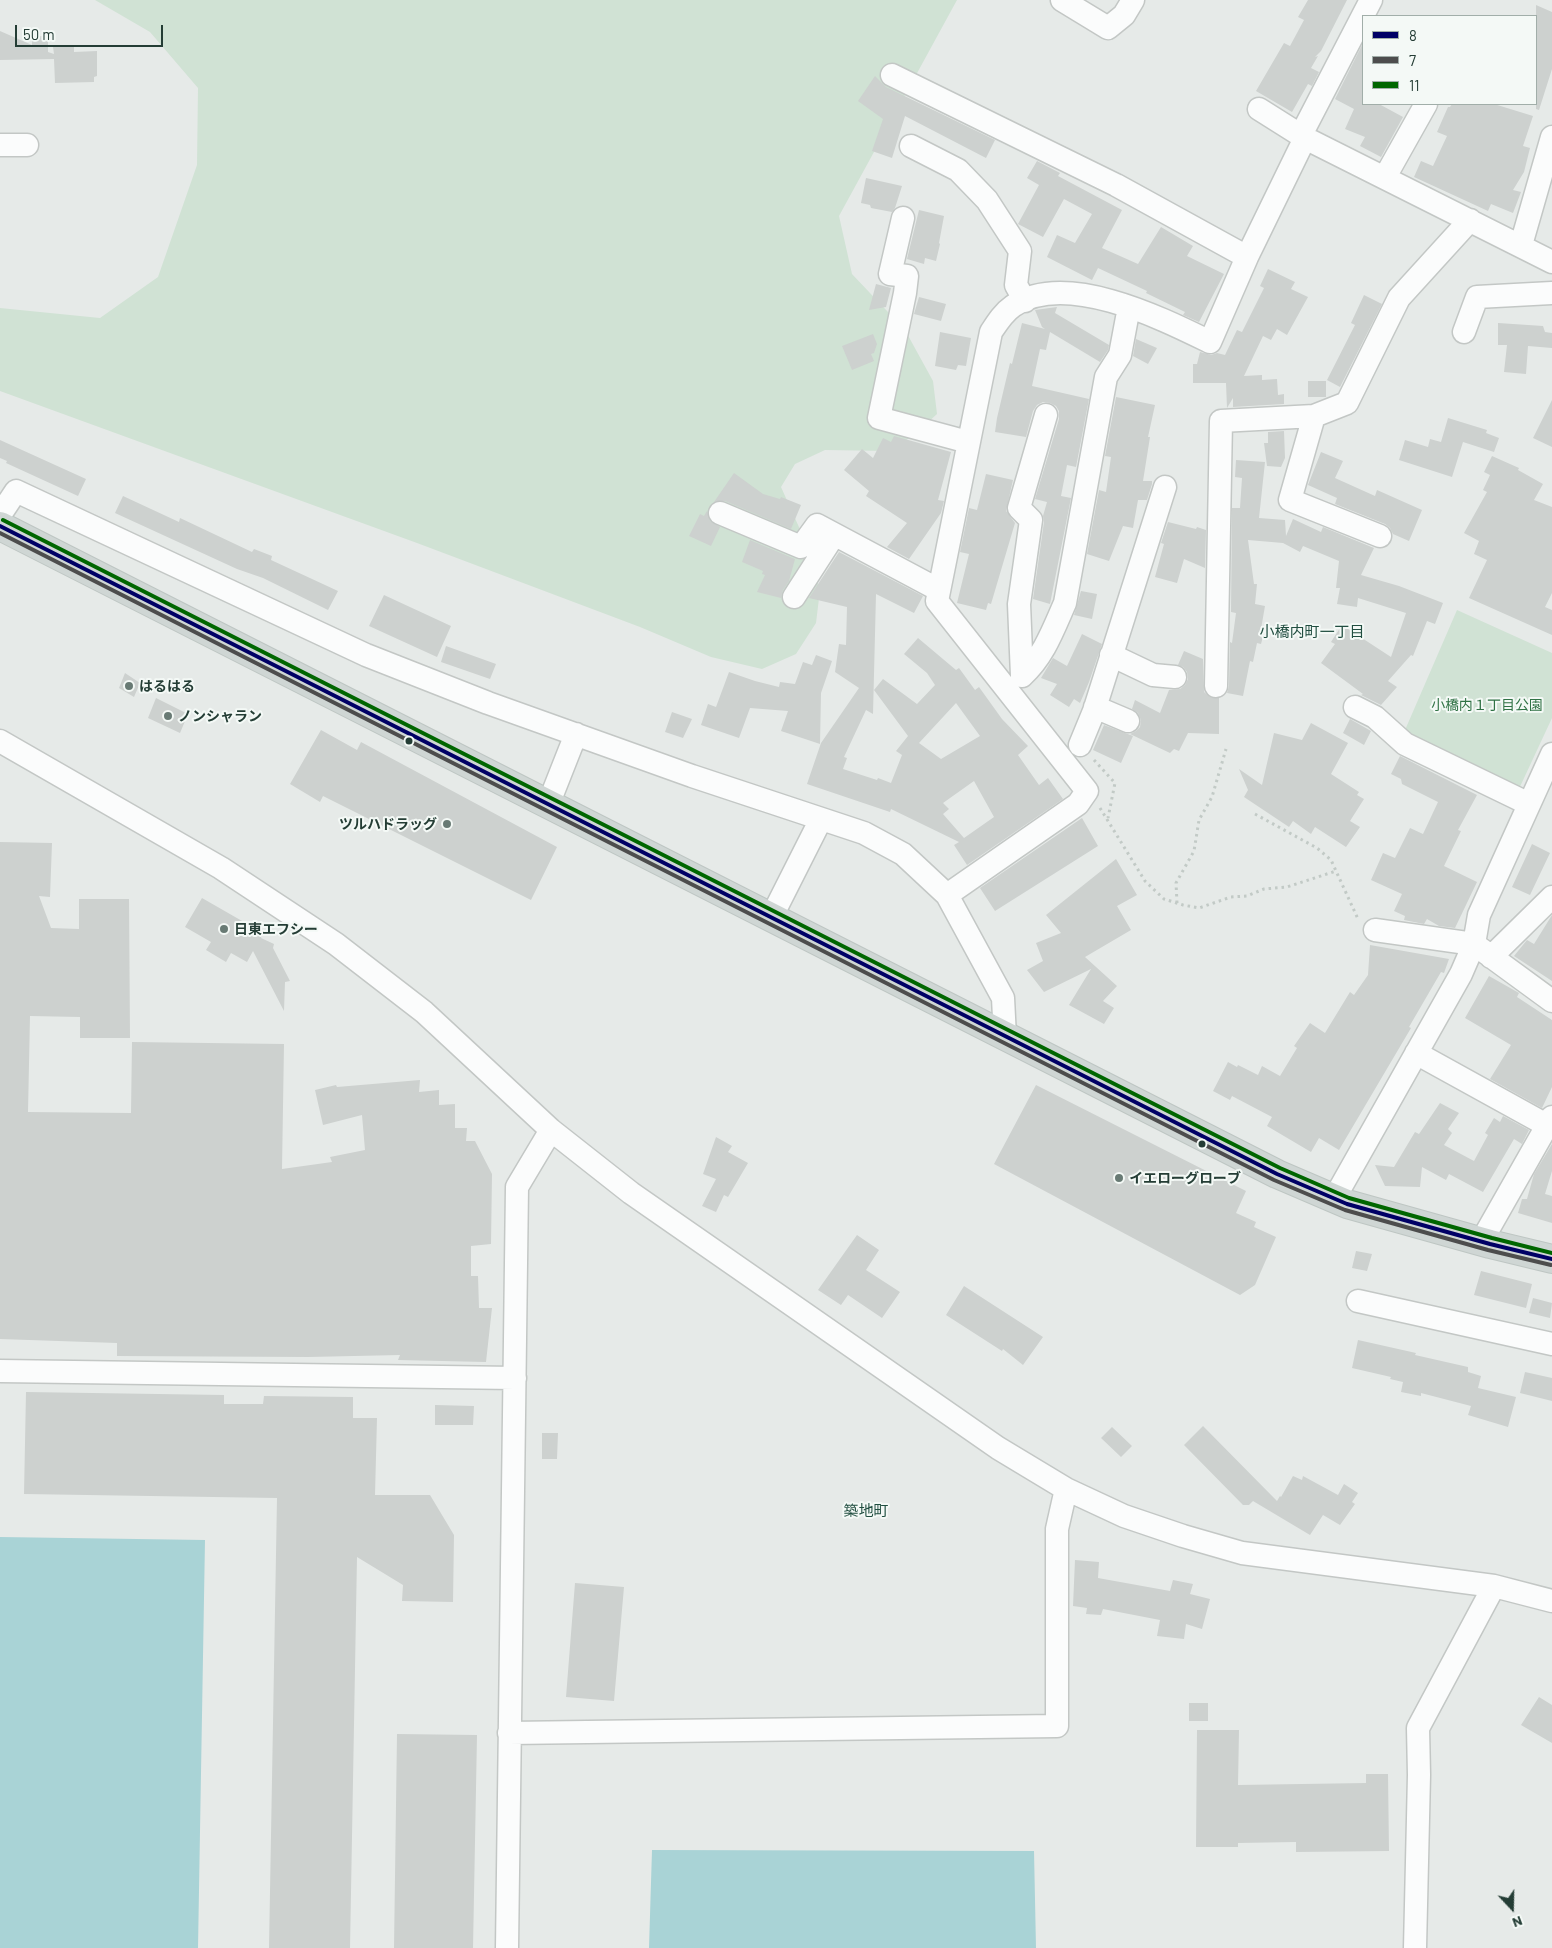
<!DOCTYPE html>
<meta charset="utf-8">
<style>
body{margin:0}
#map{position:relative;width:1552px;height:1948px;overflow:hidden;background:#e6eae8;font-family:Barlow,sans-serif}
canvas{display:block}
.legend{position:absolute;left:1362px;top:15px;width:175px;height:90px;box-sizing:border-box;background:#f4f9f6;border:1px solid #a1aea9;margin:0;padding:6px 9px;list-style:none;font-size:15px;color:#243d35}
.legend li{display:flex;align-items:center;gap:10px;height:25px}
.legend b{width:25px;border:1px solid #a1aea9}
.north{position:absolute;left:1487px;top:1883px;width:50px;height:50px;-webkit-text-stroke:4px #f4f9f6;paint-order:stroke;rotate:159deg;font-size:14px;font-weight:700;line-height:20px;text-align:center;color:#243d35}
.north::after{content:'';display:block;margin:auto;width:18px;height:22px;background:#243d35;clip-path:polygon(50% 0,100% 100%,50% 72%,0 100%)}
.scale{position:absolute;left:15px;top:25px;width:148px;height:22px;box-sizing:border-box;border:2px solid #243d35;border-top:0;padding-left:6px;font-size:15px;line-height:18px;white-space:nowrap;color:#243d35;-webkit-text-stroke:4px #f4f9f6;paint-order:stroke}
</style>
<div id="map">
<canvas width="1552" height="1948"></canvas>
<ul class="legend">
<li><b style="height:6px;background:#006"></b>8</li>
<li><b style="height:6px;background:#4d4d4d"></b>7</li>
<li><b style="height:6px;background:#060"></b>11</li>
</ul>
<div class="north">N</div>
<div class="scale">50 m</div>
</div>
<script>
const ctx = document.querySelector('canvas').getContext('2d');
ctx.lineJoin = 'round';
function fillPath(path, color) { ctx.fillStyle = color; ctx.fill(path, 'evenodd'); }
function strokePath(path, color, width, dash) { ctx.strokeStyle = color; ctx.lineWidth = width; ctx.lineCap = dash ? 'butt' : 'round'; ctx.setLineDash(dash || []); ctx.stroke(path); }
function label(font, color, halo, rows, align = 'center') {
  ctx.font = font + ' Barlow,"Noto Sans JP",sans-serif'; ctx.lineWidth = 4; ctx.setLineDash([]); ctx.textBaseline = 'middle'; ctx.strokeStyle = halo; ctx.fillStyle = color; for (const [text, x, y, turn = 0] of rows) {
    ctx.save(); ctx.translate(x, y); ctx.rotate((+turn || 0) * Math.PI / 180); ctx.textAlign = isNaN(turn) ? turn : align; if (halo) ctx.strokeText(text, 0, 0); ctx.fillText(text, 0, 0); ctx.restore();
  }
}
fillPath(new Path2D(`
 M95,0H957L839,216L852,274L905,330L933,381L937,414L914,435L889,451L825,450L795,464L781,487L807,545L820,590L816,623L796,654L762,669L711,657L640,627L417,543L0,391V308L100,318L158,277L197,165L198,88L150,32Z
 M1457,610L1552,653V718L1518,791L1402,737Z`), '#d0e2d4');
fillPath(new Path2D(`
 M0,1537L205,1540L198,1948H0Z
 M652,1850L1034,1851L1036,1948H649Z`), '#a9d3d6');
fillPath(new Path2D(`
 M1308,0H1347L1321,51L1315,57L1318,56L1311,68L1319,72L1312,86L1308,84L1292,112L1256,91L1284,43L1290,46L1304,20L1298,17Z
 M1536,5L1552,12V69L1539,110L1536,109Z
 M0,31L32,45V36H48V52L54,54L53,47L74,46V52L97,51V76L94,77V82L55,83L54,59L0,60Z
 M1363,43V104H1379L1403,117L1381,157L1360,146L1365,137L1345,129L1354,109L1335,99Z
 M875,76L886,87L995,140L986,158L905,116L892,158L872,151L883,119L858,101Z
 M1452,104H1494L1533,116L1523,146L1530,148L1524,172L1513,190L1521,192L1513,213L1491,204L1488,211L1414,177L1421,161L1433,166L1447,136L1437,132L1448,107H1450Z
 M1037,161L1060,173L1058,176L1122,210L1102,248L1138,264L1161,227L1193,246L1187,256L1224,274L1199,322L1183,315L1185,312L1146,293L1147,291L1098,268L1092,280L1047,257L1057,235L1075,243L1092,214L1064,199L1043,237L1018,224L1039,185L1027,178Z
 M866,178L902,186L895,208L892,212L871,208L870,205L861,203Z
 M919,210L944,216L939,243L940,244L936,261L925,258L924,264L907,259Z
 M1268,269L1295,282L1291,289L1308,297L1287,335L1277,329L1271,340L1263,336L1244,376L1262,375V380L1277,379L1278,395L1284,394V404L1233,407V398L1227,408L1226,383H1193V364H1197L1200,352L1211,355L1217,353L1225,355L1237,330L1242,332L1264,288L1260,286Z
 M876,284L891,288L886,307L869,310Z
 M1364,295L1382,304L1340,387L1327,380L1355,325L1351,323Z
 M919,297L946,304L941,321L914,314Z
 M1057,307L1055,313L1109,345L1108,350L1100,362L1050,332L1046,350L1040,349L1032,386L1089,399L1076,467L1067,465L1061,496L1071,498L1050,604L1033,599L1044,522L1043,516L1047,502L1035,499L1059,419V411L1056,406L1050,403L1043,402L1037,405L1033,411L1026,437L995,432L997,418L1010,363L1012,364L1022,323L1045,329L1042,327L1035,310Z
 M1498,323L1543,326L1545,332L1552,333V348L1528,346L1526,374L1504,372L1507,345H1498Z
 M940,332L971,338L966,366L958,365L956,370L935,366Z
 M873,334L877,344L874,353L871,354L874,361L852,370L842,346Z
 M1136,339L1157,348L1148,364L1133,356Z
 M1308,381H1326V397H1308Z
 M1116,397L1155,405L1148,437H1150L1143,481H1152V484L1147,500H1138L1133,528L1123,526L1109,561L1087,554L1099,490L1106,492L1111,457L1105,456Z
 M1552,400V447L1533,438Z
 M1448,418L1487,430L1486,433L1499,438L1494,452L1463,442L1452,477L1399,460L1405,440L1428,447L1430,439L1441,442Z
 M1284,431L1285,458L1281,467L1267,466L1264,443H1268V432Z
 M894,436L951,452L938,500L944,501L941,513L909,559L887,547L907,523L866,496L869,491L844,470L862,449L873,458L883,438L891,442Z
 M0,440L86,479L78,496L6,463L7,461L0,458Z
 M1321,452L1343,461L1335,478L1375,496L1377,490L1422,510L1409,541L1393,534L1390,528L1385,524L1335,504L1337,498L1308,485Z
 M1492,456L1519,468L1518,470L1543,484L1534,500L1552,507V593L1545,607L1552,610V635L1469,598L1487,560L1474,554L1479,541L1464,533L1487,492L1483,490L1490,475L1484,472Z
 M1236,460L1265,462L1259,518L1285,520L1286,536L1293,519L1321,532L1323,527L1374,548L1361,575L1399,586L1443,603L1435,624L1427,621L1413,656L1411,655L1388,681L1397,687L1381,705L1361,695L1363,694L1321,663L1335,644L1331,642L1342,625L1391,657L1406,613L1358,598L1357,607L1337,604L1340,588H1336L1339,561L1303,546L1300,552L1283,543L1248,540L1254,584H1257L1255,604L1265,606L1261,629H1265L1261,644L1257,643L1253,662L1250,661L1243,696L1227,693L1229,686L1230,642L1232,643L1236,613L1231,612L1232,508H1240L1242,478L1235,477Z
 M734,473L763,494L780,499L781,497L801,505L791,529L725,501L714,502Z
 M986,474L1013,480L1006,511L1015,523L991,604L988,603L986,610L957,603L969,554L960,552L969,508L977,510Z
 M123,496L179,522L180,518L252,552L254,549L272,556L271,560L338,591L328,610L263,578L237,569L115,513Z
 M707,511L710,521L720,527L711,546L689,536L700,514L704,516Z
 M1168,522L1196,529L1197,527L1206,530L1205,568L1184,559L1177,583L1155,577L1164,544L1161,543Z
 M750,540L795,559L789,581L783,590L781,598L757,592L765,575L762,574L763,571L742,562Z
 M839,552L923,596L914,613L876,594L873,714L866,710L844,757L847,758L843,769L877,780L878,778L891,783L902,755L896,751L908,736L874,690L883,679L917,704L935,685L927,673L904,654L918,638L956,670L959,668L975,690L979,687L1002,719L1028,746L1018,755L1039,785L1048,778L1063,799L967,865L954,845L959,842L891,809L890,812L807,784L821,743L859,688L835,672L839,644L846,645L847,607L809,598ZM956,703L980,736L941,759L919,743ZM974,781L994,817L964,838L943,814L949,809L943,803Z
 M1081,591L1097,594L1092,619L1074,615Z
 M384,595L451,626L437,657L369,626Z
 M1082,634L1102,644L1089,682L1080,703L1074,699L1069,707L1050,695L1057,684L1041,678L1053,658L1067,666Z
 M446,646L496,664L490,679L441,662Z
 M1184,651L1203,659L1204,692L1210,697L1219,698V734L1188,733L1179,751L1174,749L1170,753L1130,734L1136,731L1140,727L1141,720L1138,713L1132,709L1135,700L1160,713L1169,690L1180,689L1185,685L1188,679L1187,672L1183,667L1178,665Z
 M816,655L832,661L821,693L820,744L781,731L788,711L750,708L739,738L701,725L708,704L716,707L729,672L755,681L779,687L780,682L795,684L803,662L812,665Z
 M125,673L140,683L134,697L119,688Z
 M156,698L188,714L180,733L148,718Z
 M672,712L692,719L683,738L665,732Z
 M1350,719L1371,731L1364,745L1343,733Z
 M1311,723L1348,743L1331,774L1359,792L1357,795L1364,799L1350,821L1360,827L1346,847L1315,827L1311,834L1293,821L1289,827L1244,797L1248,790L1239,769L1262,785L1274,733L1302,740Z
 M1104,725L1133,736L1121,763L1093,750Z
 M321,730L357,750L361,742L557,847L531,900L323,796L320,802L290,784Z
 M1400,756L1477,795L1458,830L1461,831L1444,866L1477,882L1455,928L1439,926L1427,919L1424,924L1404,920L1405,916L1394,911L1402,894L1371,880L1383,853L1395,858L1410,828L1423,834L1438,802L1402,784L1401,779L1391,774Z
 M1082,818L1098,846L995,911L980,888Z
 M0,842L52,843L50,897L39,896L51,928L79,929V899H129L130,1038H80V1017L30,1016L28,1112L131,1113L132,1042L284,1044L282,1169L332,1162L330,1157L365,1150L362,1115L323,1125L315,1090L336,1085L337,1087L420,1080L419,1092L439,1090V1105L455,1104V1128H467L466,1141H475L492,1174L491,1244L471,1246V1276H478L479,1308H492L486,1362L398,1360L400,1355L308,1357L117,1356V1343L0,1339Z
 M1532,844L1550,853L1530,895L1512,887Z
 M1116,859L1137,895L1117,906L1131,930L1085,957L1117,986L1103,1001L1114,1008L1104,1024L1069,1005L1091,969L1044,992L1027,970L1043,961L1036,943L1061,933L1046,915Z
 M202,898L263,933L261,938L274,944L273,948L290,981L285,982L284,1011L253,951L247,962L231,953L226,962L206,950L211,942L185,927Z
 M1552,915V981L1514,956L1527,940L1534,944Z
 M1370,945L1449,959L1444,973L1441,972L1409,1027L1411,1028L1339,1150L1319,1138L1311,1152L1267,1126L1272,1117L1232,1096L1230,1100L1213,1091L1228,1062L1237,1067L1238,1065L1258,1075L1262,1066L1280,1076L1297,1048L1294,1046L1310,1023L1325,1033L1350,992L1354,995L1368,975Z
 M1489,976L1519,993L1517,997L1552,1020V1087L1542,1108L1490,1079L1511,1045L1465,1018Z
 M1036,1085L1246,1191L1236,1213L1256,1222L1254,1227L1276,1237L1255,1285L1240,1295L994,1164Z
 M1440,1103L1459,1113L1448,1129L1452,1133L1444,1145L1474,1161L1488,1135L1485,1133L1494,1118L1500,1122L1503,1116L1529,1130L1522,1144L1514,1139L1483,1192L1449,1174L1446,1180L1422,1167L1420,1187L1385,1186L1375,1165L1394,1167L1415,1132L1419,1134Z
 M716,1137L732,1146L728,1152L748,1163L728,1197L724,1195L716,1212L702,1206L716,1179L703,1174Z
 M1552,1144V1171L1545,1194L1552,1196V1223L1518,1213L1522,1199H1527L1534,1174Z
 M857,1235L879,1250L866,1270L900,1292L882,1318L848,1295L841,1305L818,1290Z
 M1356,1251L1372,1254L1367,1271L1352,1268Z
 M1481,1271L1532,1284L1526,1308L1474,1295Z
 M964,1286L1043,1337L1023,1365L1003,1349L1002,1351L946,1315Z
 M1533,1298L1552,1303L1550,1318L1529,1313Z
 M1358,1340L1416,1353L1415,1355L1468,1367V1372L1481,1376L1478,1388L1516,1397L1508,1427L1468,1415L1471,1406L1421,1393V1396L1401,1392L1403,1382L1390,1379L1391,1377L1352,1368Z
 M1525,1372L1552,1378V1401L1520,1393Z
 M26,1392L224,1395V1404H263L264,1396L353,1397V1418H377L375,1495H430L454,1535L453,1602L402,1601L403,1585L357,1557L350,1948H269L277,1498L24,1494Z
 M435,1405L474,1406L473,1425H435Z
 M1203,1426L1277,1501L1280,1496L1281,1497L1293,1476L1302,1480L1303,1476L1338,1495L1344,1484L1358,1493L1352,1502L1355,1504L1340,1525L1323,1515L1310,1535L1253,1501L1249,1505H1243L1184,1445Z
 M1112,1427L1132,1446L1121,1457L1101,1438Z
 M542,1433H558L557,1459H542Z
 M1075,1560L1099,1562L1098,1578L1170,1591L1173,1580L1193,1584L1190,1594L1210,1599L1202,1629L1186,1624L1184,1639L1157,1636L1160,1620L1103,1609L1101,1615L1086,1614L1087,1608L1073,1606Z
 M575,1583L624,1587L614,1701L566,1697Z
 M1539,1697L1552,1705V1743L1521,1725Z
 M1189,1703H1208V1721H1189Z
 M1197,1730H1239L1238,1785L1366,1783V1774H1388L1389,1851L1296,1852V1842L1238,1843V1847H1196Z
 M397,1734L477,1735L473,1948H394Z`), '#cdd1cf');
const minor = new Path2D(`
 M1062,0L1108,28L1124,15L1133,0
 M892,75L1116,185L1247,257
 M1259,109L1305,138
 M1301,135L1371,0
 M0,145H27
 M911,146L958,170L987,200L1020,251L1016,285L1025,301
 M1385,177L1426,104
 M903,218L890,274L907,276L905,293L879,418L968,442
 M1521,245L1552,137
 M1464,332L1477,297L1552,293
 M1314,416L1290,500L1380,536
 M720,513L801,547L817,525L939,590
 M0,515L16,491L366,655L488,703L692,776L864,833L903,854L947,895L1003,998L1005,1037
 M794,597L834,535
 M1111,655L1153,675L1175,677
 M1022,676C1044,656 1053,630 1065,603L1106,377L1120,355L1129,307
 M1022,676L1019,604L1031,520L1019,508L1046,415
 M1216,686L1221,421L1314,416L1347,403L1399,298L1470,220
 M1095,707L1128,721
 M1355,707L1375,717L1405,744L1529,804
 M0,741L221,868L336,944L424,1012L551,1130L631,1193L998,1448L1066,1489L1124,1516L1183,1536L1242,1553L1494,1586L1552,1601
 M1080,745L1094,711L1165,487
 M548,805L576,734
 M947,895L1078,804L1087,791L937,601L991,332C997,323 1003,313 1013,306C1065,270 1161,318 1210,342L1247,257L1305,138L1552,262
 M771,918L821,819
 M1375,930L1474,944L1552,1001
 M1491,957L1552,897
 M1416,1053L1552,1128
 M1334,1199L1461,974L1474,944L1479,915L1552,754
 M1481,1242L1552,1117
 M1358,1301L1552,1344
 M0,1371L515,1378
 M509,1733L1057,1726V1529L1066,1489
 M507,1948L517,1187L551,1130
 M1415,1948L1419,1775L1418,1728L1494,1586`);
const major = new Path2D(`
 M0,526L1277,1174L1347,1204L1490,1244L1552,1259`);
strokePath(minor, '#c3c7c5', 25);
strokePath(major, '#bec6c3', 30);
strokePath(new Path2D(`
 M1094,760L1115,783L1108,818
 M1100,808L1145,881L1164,899L1183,905L1199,908L1231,897L1247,896L1264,889L1287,887L1336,871
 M1255,814L1317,848L1331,860L1358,919
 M1177,903L1176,883L1194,851L1199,820L1212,797L1226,749`), '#c2cac6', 3, [2.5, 4]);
strokePath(minor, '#fbfcfc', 22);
strokePath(major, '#cfd6d4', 28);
strokePath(new Path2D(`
 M0,526L1277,1174L1347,1204L1490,1244L1552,1259`), '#006', 4);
strokePath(new Path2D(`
 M0,533L1274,1180L1345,1210L1488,1250L1551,1265`), '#4d4d4d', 4);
strokePath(new Path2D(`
 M3,520L1280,1168L1349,1198L1492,1238L1552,1253`), '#060', 4);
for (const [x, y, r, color] of [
 [129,686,5,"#687a74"],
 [168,716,5,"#687a74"],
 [409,741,4.5,"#243d35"],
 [447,824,5,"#687a74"],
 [224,929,5,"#687a74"],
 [1202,1144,4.5,"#243d35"],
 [1119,1178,5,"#687a74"]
]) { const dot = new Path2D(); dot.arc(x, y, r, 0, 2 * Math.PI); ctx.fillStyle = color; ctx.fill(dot); strokePath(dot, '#f4f9f6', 2); }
label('bold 14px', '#243d35', '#f4f9f6', [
 ["はるはる",139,686],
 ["ノンシャラン",178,716],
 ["ツルハドラッグ",437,824,"right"],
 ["日東エフシー",234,929],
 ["イエローグローブ",1129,1178]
], 'left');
label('14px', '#307245', '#f4f9f6', [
 ["小橋内１丁目公園",1487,705]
]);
label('15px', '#214e40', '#f4f9f6', [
 ["小橋内町一丁目",1312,632],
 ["築地町",866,1511]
]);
</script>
